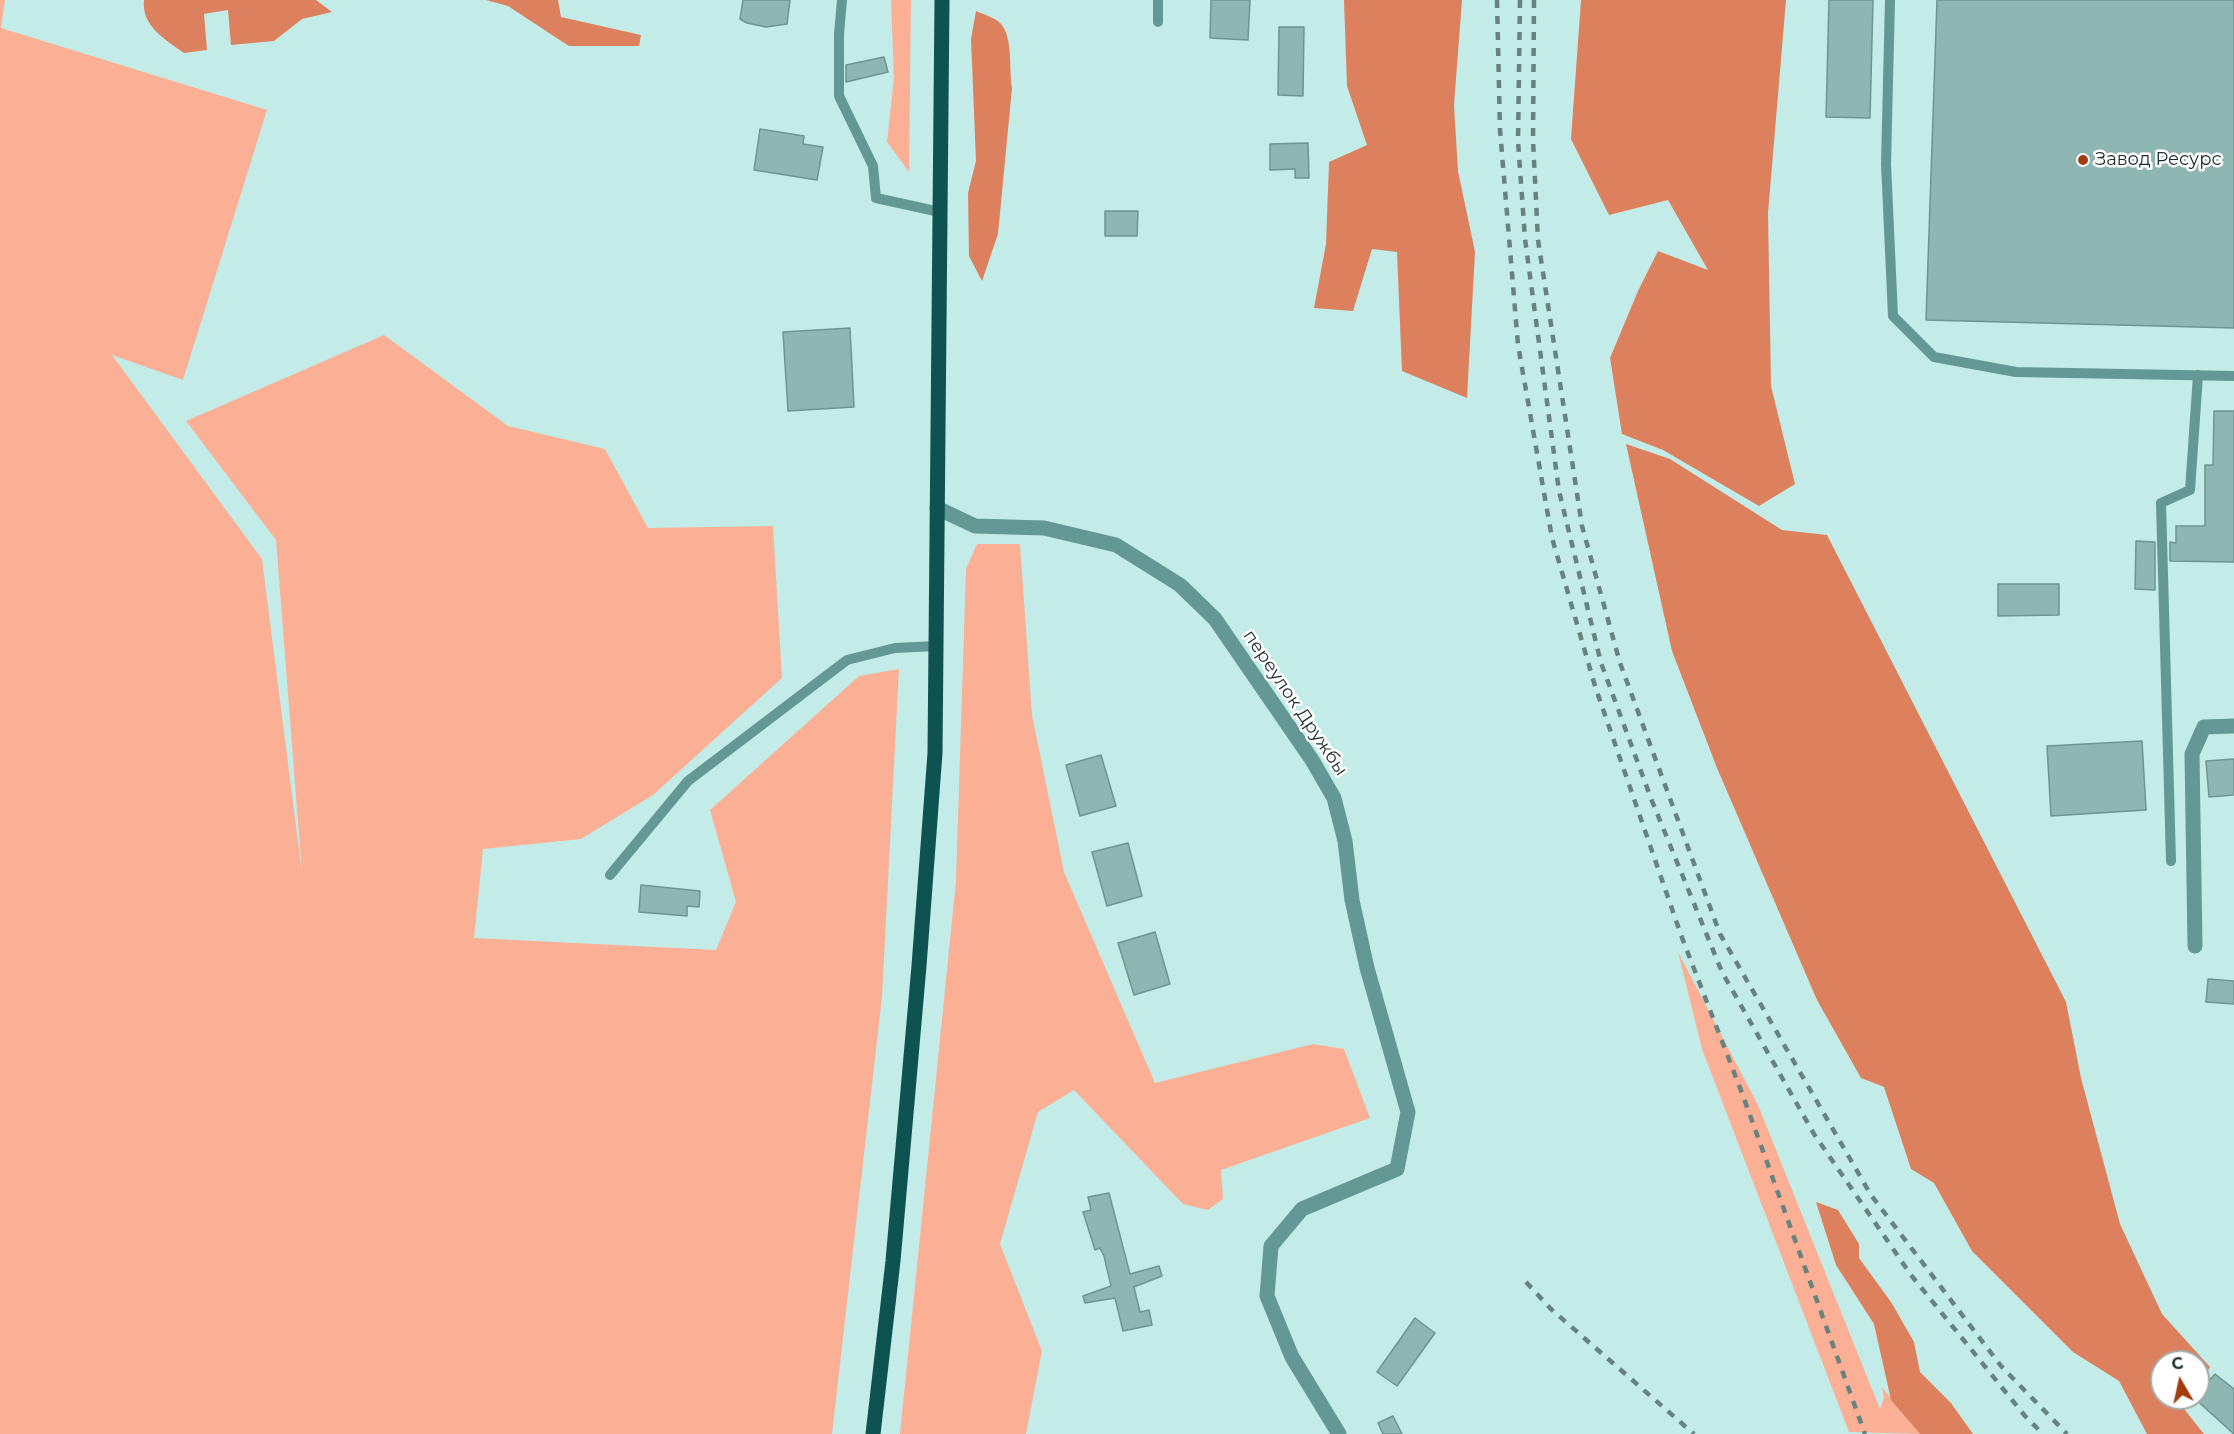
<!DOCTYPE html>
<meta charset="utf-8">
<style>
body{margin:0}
#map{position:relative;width:2234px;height:1434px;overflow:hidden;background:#c3ece8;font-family:Montserrat,sans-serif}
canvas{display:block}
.north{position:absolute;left:2150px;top:1350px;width:60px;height:60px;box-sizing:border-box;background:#fff;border:2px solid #a4abaa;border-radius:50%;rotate:351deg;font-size:16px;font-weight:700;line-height:24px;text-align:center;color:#1b2c2a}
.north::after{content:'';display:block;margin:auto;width:21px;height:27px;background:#a23d0f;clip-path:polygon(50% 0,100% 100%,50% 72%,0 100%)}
</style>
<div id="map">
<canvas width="2234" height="1434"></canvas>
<div class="north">С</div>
</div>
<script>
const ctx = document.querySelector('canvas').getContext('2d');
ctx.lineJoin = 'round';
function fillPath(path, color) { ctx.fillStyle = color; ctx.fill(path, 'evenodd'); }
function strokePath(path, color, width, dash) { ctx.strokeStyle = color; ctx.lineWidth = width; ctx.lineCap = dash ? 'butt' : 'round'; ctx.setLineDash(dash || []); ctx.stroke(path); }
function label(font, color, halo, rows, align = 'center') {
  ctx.font = font + ' Montserrat,sans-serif'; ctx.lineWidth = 5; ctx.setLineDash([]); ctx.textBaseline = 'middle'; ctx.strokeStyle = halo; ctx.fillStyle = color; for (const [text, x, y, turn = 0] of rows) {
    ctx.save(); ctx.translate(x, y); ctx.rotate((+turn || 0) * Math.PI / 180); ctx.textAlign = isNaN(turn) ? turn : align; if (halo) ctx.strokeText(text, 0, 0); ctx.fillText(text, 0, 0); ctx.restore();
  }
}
fillPath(new Path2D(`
 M0,0H5L1,28L267,110L183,380L112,355L262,559L302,873L276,540L186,421L384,335L508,426L605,449L648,528L773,526L782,678L653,795L581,839L483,849L474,938L716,950L736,902L710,810L859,676L899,669L882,997L832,1434H0Z
 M891,0H911L909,172L887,142L894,78Z
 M977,544H1020L1032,715L1064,872L1155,1083L1313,1044L1344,1049L1370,1118L1221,1170L1223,1199L1208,1210L1183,1204L1074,1090L1038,1112L1000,1244L1042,1351L1026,1434H900L956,881L966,569Z
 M1678,952L1758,1105L1880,1409L1884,1398L1882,1387L1920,1434L1849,1432L1702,1049Z`), '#fbb095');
fillPath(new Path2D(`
 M144,0H316L332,12L302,19L274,41L231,45L228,10L204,14L207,50L184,53C166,40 141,26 144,0Z
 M486,0H558L561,17L641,35L639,46H569L508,6Z
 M1344,0H1462L1454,105L1458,171L1475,252L1467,398L1402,371L1397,252L1372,249L1353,311L1314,308L1326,244L1329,162L1367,145L1347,86Z
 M1581,0H1786L1768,213L1771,386L1795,484L1759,506L1663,450L1622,434L1610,358L1638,291L1658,251L1708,270L1668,200L1609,215L1571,139Z
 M976,11C983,14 996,18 1001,24C1013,37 1009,70 1012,88L998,234L982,281L969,256L968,193L976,161L971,39Z
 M1626,444L1670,459L1782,530L1827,535L2066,1002L2081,1078L2120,1224L2162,1314L2210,1367L2198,1387V1362H2162V1398H2191L2184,1409L2204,1434H2147L2119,1381L2073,1352L1972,1251L1934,1183L1911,1169L1884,1087L1861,1078L1817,1000L1717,768L1672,651Z
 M1816,1202L1838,1210L1859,1244V1258L1891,1302L1914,1342L1920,1372L1951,1403L1973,1434H1920L1891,1400L1874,1324L1836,1265Z`), '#dd805e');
const building = new Path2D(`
 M743,0H790L787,24L766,27L747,23L740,19Z
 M1211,0H1250L1248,40L1210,38Z
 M1829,0H1873L1870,118L1826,117Z
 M1937,0H2234V328L1926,320Z
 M1279,27H1304L1303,96L1278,95Z
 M884,57L888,72L846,82V65Z
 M760,129L804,136L803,144L823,147L817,180L754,170Z
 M1308,143L1309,178H1295V169L1270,170V144Z
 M1105,211H1138L1137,236H1105Z
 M850,328L854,407L788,411L783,332Z
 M2214,411H2234V562L2170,561V542L2176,543V526H2205V465H2213Z
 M2136,541L2155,542V590L2135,589Z
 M1998,584H2059V615L1998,616Z
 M2142,741L2146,810L2051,816L2047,746Z
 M1101,755L1116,806L1080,816L1066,765Z
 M2234,759V795L2209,797L2206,761Z
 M1128,843L1142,896L1107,906L1092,852Z
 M641,885L700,891L699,907L687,906V916L639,912Z
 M1155,932L1170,984L1134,995L1118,943Z
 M2208,979L2234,981V1004L2206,1002Z
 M1109,1193L1130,1274L1159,1266L1162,1276L1134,1287L1140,1312L1149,1310L1152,1325L1123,1331L1115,1298L1085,1303L1083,1296L1111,1286L1104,1256L1100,1248L1095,1250L1083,1212L1091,1210L1088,1197Z
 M1415,1318L1435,1333L1397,1386L1377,1372Z
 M2215,1374L2234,1389V1434L2194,1398H2198V1392Z
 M1393,1416L1402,1434H1383L1378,1423Z`);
fillPath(building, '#8eb6b3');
strokePath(building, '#6e9592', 1.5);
strokePath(new Path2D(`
 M842,0L839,34V96L873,166L876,198L940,212
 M1890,0L1886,164L1893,316L1934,357L2016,372L2234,376
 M1158,22V0
 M2171,861L2161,503L2190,490L2198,375
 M610,875L688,781L847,660L895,648L936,646`), '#639894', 10);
strokePath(new Path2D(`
 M937,508L975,526L1044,528L1116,545L1180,585L1215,619L1312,760L1334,798L1345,841L1352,900L1367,968L1408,1112L1397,1169L1302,1209L1271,1246L1267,1296L1292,1357L1339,1434
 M2195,946L2192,754L2204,727L2234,726`), '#639894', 15);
strokePath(new Path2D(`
 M873,1434L893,1261L919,966L935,753L942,0`), '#0f5350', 15);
strokePath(new Path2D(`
 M1497,0L1500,130L1518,345L1552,538L1595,686L1681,935L1742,1093L1865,1434
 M1520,0L1518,141L1525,239L1559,491L1601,663L1652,801L1722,972L1814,1134L1911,1275L2025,1416L2043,1434
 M1534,0L1533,140L1538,240L1582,526L1620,663L1720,934L1871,1195L2001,1366L2067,1434
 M1526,1282L1551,1309L1694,1434`), '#678380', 4.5, [8, 8]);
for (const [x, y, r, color] of [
 [2083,160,6,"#a23d0f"]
]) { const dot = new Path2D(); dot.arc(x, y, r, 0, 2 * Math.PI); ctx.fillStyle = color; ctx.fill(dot); strokePath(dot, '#fff', 2); }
label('18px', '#1b2c2a', '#fff', [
 ["Завод Ресурс",2095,160]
], 'left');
label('18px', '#1b2c2a', '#fff', [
 ["переулок Дружбы",1295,703,56]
]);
</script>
